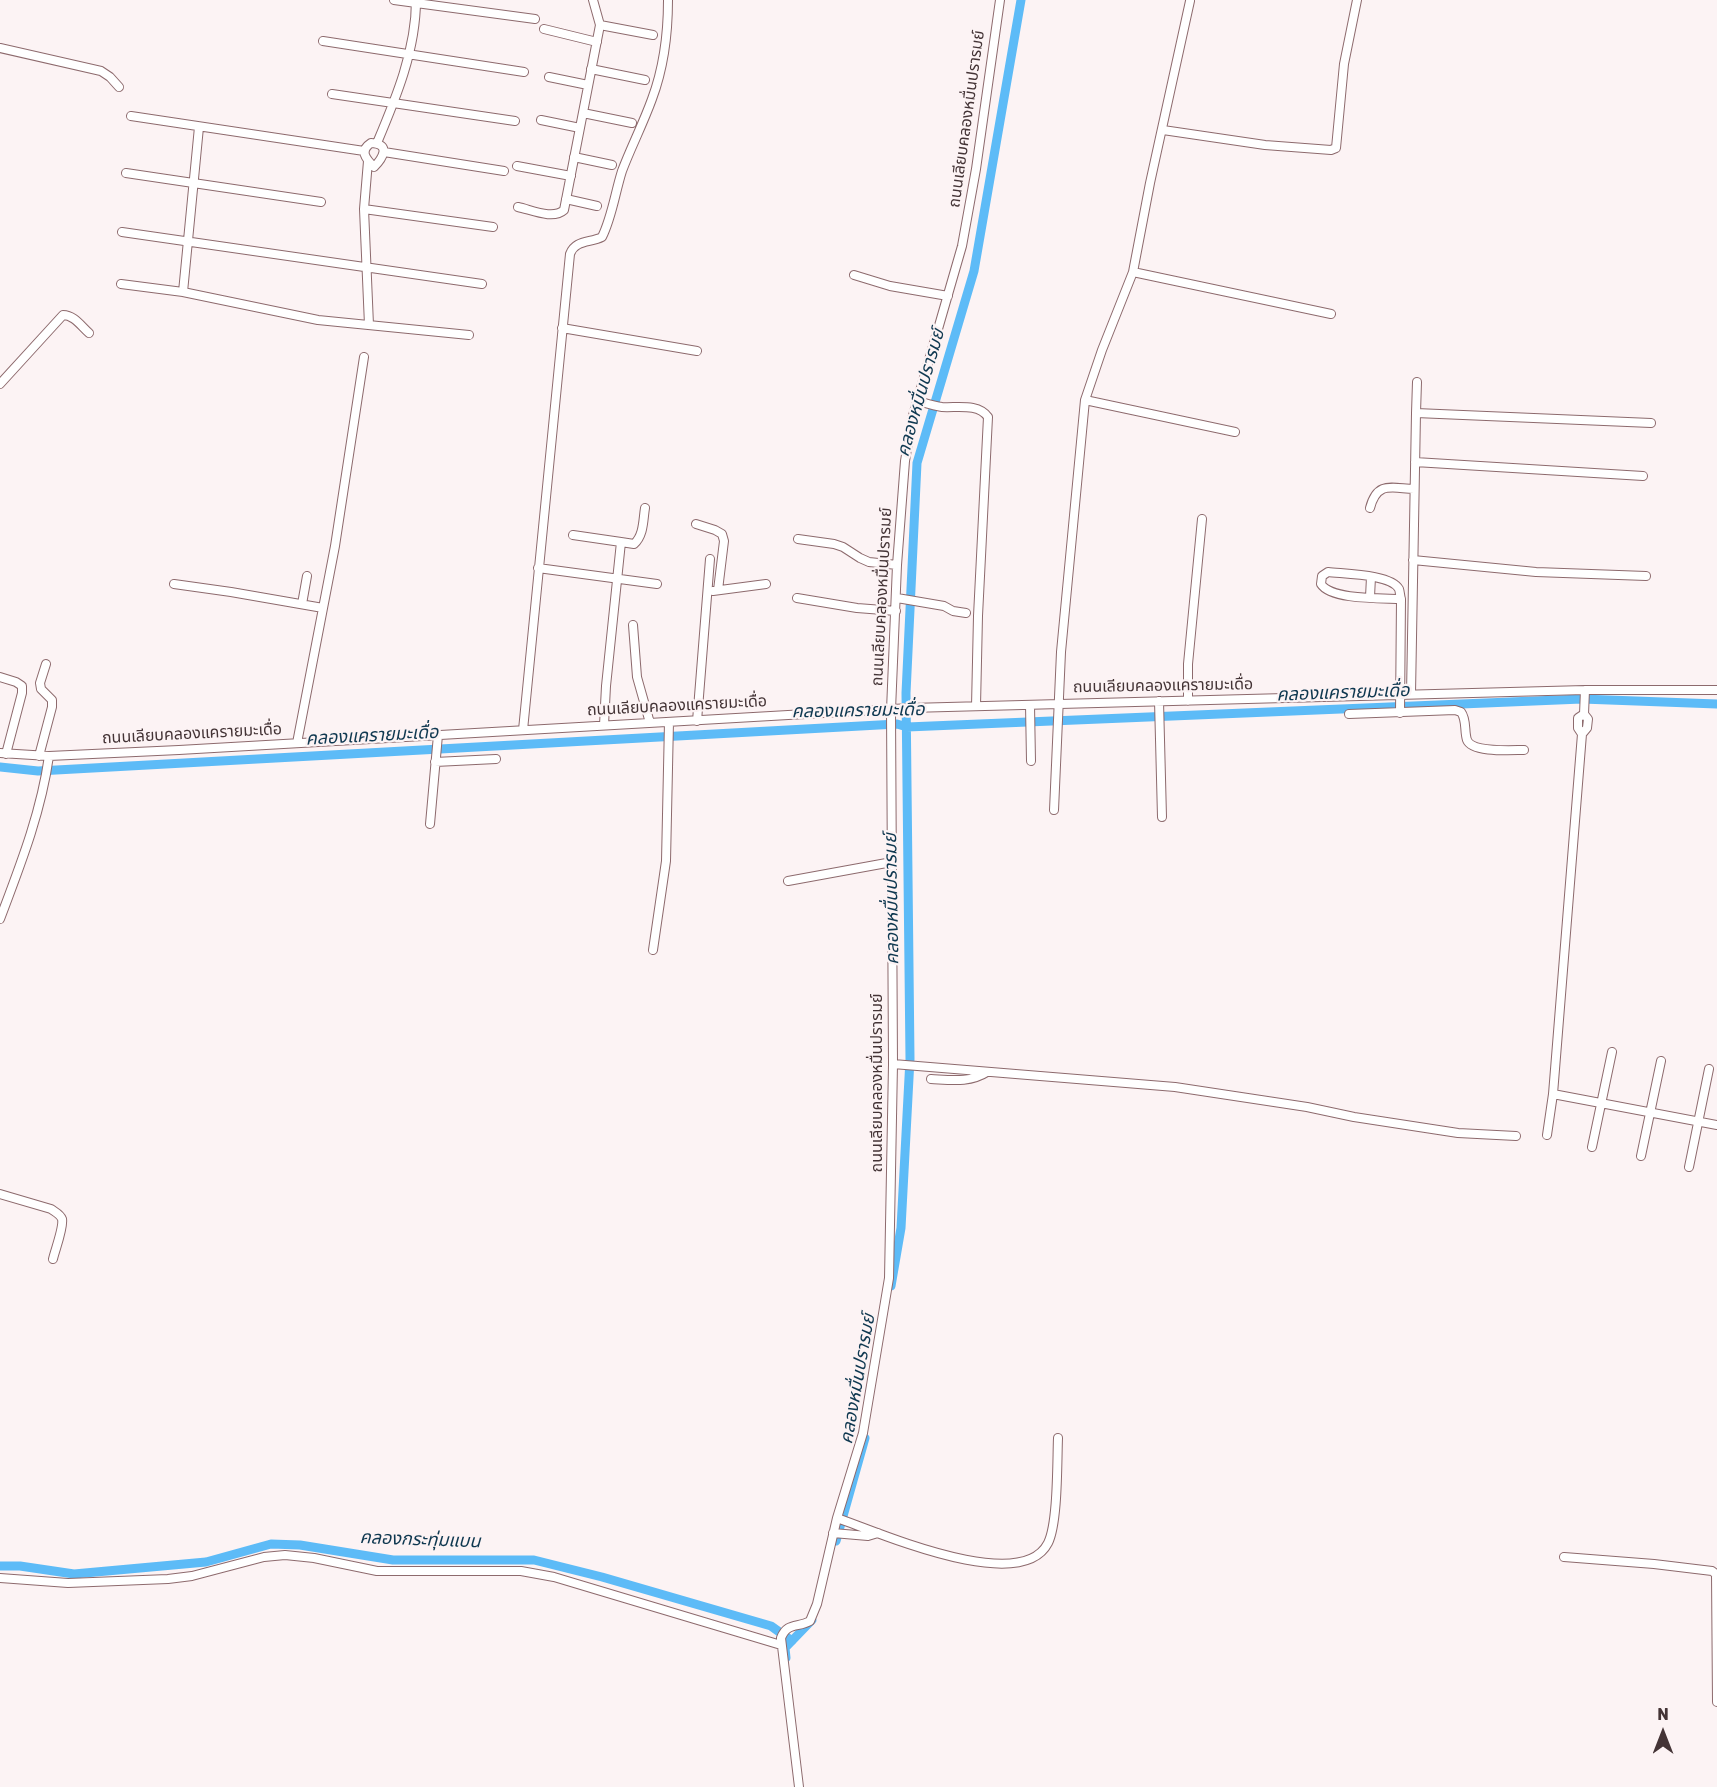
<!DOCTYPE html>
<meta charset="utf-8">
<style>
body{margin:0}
#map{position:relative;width:1717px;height:1787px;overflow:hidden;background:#fcf3f4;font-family:Rubik,sans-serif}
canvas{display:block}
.north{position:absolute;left:1633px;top:1703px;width:60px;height:60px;-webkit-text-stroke:4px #fcf3f4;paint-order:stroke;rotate:0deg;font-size:16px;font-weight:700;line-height:24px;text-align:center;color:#443436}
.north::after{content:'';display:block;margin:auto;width:21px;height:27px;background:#443436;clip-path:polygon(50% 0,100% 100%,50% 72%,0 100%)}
</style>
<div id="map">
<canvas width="1717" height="1787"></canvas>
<div class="north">N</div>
</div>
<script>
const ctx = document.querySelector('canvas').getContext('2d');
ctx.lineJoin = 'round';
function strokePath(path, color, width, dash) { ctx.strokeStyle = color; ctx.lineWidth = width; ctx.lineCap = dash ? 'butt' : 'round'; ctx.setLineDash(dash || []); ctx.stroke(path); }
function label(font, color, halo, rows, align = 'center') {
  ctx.font = font + ' Rubik,"Noto Sans Thai",sans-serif'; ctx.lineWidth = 4.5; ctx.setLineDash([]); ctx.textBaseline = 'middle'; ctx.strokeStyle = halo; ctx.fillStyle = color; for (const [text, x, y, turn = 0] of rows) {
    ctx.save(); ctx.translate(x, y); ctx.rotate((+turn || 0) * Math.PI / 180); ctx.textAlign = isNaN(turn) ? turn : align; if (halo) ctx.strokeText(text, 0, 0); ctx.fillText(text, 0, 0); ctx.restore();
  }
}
strokePath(new Path2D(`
 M0,767L38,771L897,724L907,727L1582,699L1717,704
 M891,1286L901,1228L910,1059L906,693L917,463L974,271L1021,0
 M836,1541L865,1438
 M0,1566H20L74,1574L206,1562L271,1544L300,1545L393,1560H534L602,1577L771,1626L792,1641
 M786,1658L785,1648L812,1620`), '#5dbbf7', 9);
const minor = new Path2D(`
 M394,0L535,19
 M600,25L653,35
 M544,29L597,42
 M323,41L524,72
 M0,48L101,71L110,77L119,87
 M591,69L645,80
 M549,77L588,85
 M332,94L515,121
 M583,113L632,123
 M131,116L364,151
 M541,120L580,128
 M1163,130L1265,145L1331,150L1336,148L1344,64L1357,0
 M371,143C392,144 382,159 374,167C366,159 359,151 371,143Z
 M377,143C396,98 416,50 416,0
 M384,152L504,171
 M574,157L612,165
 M368,161L364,209L369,325
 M517,166L571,176
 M126,173L321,202
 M566,199L597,206
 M518,207C532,210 553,220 564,210L600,25L593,0
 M364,209L493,227
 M122,232L482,284
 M1133,272L1331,314
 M854,275L890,286L948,296
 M121,284L183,292L318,320L469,335
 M183,292L199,127
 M562,328L697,351
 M0,384L63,315C74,315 81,326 89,333
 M1085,400L1235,432
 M918,401C925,403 934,406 942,407C957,408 978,403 988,417L978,616L976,706
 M1416,413L1417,382
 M1415,462L1643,476
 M1370,508C1377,481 1391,488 1414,489
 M696,524L715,530L722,534L724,541L718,590
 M573,535L621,542
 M798,539L834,544L843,547L860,558L869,562L897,565
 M1413,560L1536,572L1646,576
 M538,568L657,584
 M174,584L231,592L323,608
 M713,591L766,584
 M1370,597L1371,577
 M797,598L857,608L896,611
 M897,598L944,606L953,611L966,613
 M302,604L307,576
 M633,625L637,677L650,723
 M0,677L16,682L22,686V693L6,754
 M1411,694L1416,413L1651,423
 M1159,701L1162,817
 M1188,701V664L1202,519
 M1030,705L1031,761
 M1400,713L1401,599C1400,596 1400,592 1399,589C1391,574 1344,574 1328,572L1322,576L1321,584C1331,600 1382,598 1401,599
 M1349,714L1455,710L1461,712C1467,720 1464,731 1467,740C1472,753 1512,750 1524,750
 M697,721L710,559
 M604,725L606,686L621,542L634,544C644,535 643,520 645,508
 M523,730L570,254C575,240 590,243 602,237C612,217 615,193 622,171C631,147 643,124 652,99C664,67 668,34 668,0
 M1582,734L1587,728L1588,719L1584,714L1585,690
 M297,743L335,546L364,357
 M0,753L49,756L179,750L910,708L1585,690H1717
 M39,756L52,707V700L41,689L40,683L46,664
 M435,762L496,759
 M1054,810L1061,652L1085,400L1102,350L1133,272L1150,183L1190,1
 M430,824L438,735
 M788,881L892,862
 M0,919C20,866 41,813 49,756
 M653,950L666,861L669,722
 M893,1064L1175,1087L1307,1107L1354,1117L1458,1133L1516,1136
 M931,1079C951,1080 970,1083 987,1072
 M1553,1094L1717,1125
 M1547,1135L1553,1094L1582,734L1578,728V718L1584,714
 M1592,1147L1612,1052
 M1641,1156L1661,1061
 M1689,1167L1709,1069
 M0,1194L51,1209C55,1212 60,1214 62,1219C64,1227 55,1250 53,1259
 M837,1518C878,1532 1021,1596 1048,1543C1058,1523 1057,1463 1058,1438
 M833,1533L868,1536L878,1533
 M1564,1557L1654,1564L1712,1571L1716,1574L1717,1702
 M0,1578L68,1583L168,1579L192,1576L264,1557L285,1555L314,1558L377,1571H521L554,1577L781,1645
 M799,1787L781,1638C787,1622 798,1628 810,1621L817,1604L837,1518L863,1433L889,1278L893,1064L891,710L897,565L905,461L912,419L962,246L976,169L1000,0`);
strokePath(minor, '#8d6a6d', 10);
strokePath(minor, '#fff', 8);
label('16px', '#443436', '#fcf3f4', [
 ["ถนนเลียบคลองหมื่นปรารมย์",967,119,-82],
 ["ถนนเลียบคลองหมื่นปรารมย์",882,597,-87],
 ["ถนนเลียบคลองแครายมะเดื่อ",1163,686,-1],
 ["ถนนเลียบคลองแครายมะเดื่อ",677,706,-3],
 ["ถนนเลียบคลองแครายมะเดื่อ",192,734,-3],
 ["ถนนเลียบคลองหมื่นปรารมย์",877,1083,-90]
]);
label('italic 18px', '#0f3850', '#fcf3f4', [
 ["คลองหมื่นปรารมย์",921,393,-74],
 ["คลองแครายมะเดื่อ",1343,693,-2],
 ["คลองแครายมะเดื่อ",858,711,-1],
 ["คลองแครายมะเดื่อ",372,736,-3],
 ["คลองหมื่นปรารมย์",892,899,-91],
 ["คลองหมื่นปรารมย์",858,1379,-80],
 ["คลองกระทุ่มแบน",420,1540,2]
]);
</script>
